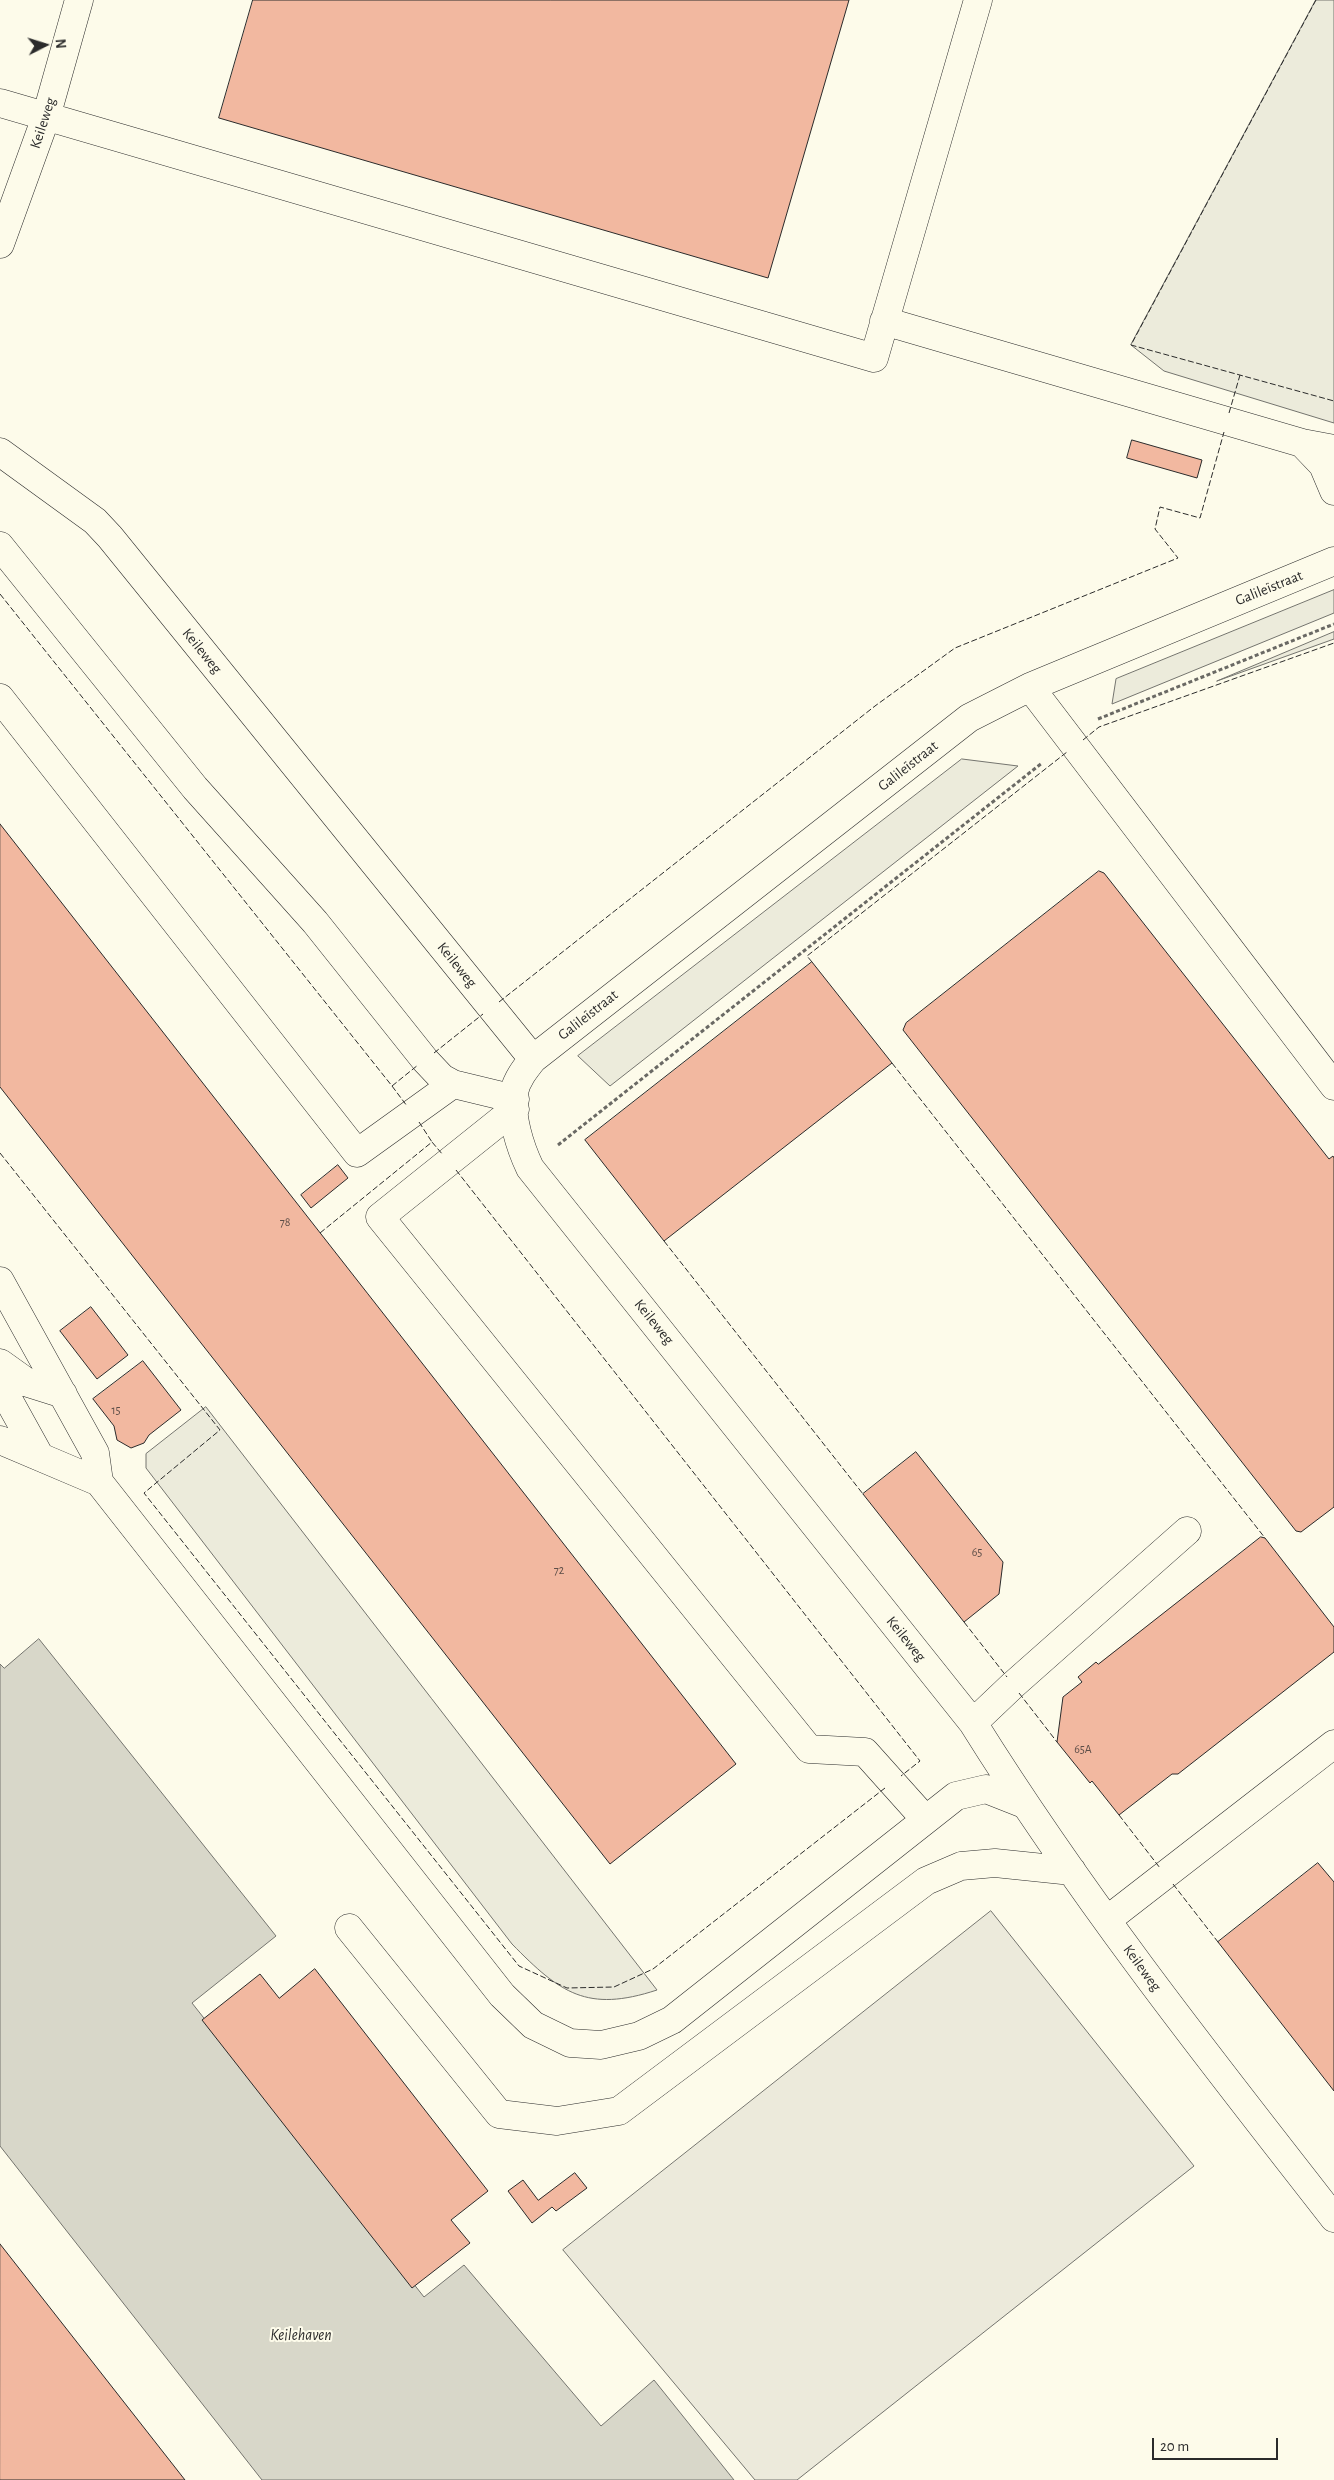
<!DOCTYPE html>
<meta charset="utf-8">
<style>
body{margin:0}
#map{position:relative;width:1334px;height:2480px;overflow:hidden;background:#fdfbea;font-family:"Alegreya Sans",sans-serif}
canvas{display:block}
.north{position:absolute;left:20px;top:20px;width:50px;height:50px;-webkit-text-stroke:4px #fdfbea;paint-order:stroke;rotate:85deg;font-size:14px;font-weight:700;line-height:20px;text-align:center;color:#2b2b2b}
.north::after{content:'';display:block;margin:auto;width:18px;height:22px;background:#2b2b2b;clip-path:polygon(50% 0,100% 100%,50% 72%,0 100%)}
.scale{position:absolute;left:1152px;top:2438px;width:126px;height:22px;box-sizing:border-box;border:2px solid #2b2b2b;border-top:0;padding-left:6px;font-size:15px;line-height:18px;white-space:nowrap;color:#2b2b2b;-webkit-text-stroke:4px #fdfbea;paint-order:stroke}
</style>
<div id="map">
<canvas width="1334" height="2480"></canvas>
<div class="north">N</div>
<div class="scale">20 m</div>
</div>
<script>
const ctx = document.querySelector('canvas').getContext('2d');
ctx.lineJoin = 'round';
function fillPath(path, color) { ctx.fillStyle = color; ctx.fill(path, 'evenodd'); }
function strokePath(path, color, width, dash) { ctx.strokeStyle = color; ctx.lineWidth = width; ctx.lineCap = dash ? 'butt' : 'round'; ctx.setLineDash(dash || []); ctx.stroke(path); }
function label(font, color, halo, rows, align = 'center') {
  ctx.font = font + ' "Alegreya Sans",sans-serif'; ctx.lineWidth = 4; ctx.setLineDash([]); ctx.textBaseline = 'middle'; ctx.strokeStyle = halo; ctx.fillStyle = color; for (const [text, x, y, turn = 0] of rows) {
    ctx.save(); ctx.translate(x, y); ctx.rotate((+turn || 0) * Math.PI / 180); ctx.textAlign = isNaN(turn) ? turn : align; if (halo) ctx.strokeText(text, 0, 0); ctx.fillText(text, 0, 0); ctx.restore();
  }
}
const green = new Path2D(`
 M1316,0H1334V423L1164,371L1131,345Z
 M1334,590V613L1112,704L1116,679Z
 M1334,632V639L1217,681Z
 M962,759L1018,766L610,1086L578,1056Z
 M206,1407L657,1990C587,2013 560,1993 512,1944L146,1468V1454Z`);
fillPath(green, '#ecebdb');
strokePath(green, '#74746e', 1);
const parking = new Path2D(`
 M991,1911L1194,2166L797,2480H755L563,2250Z`);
fillPath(parking, '#eceadb');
strokePath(parking, '#74746e', 1);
const water = new Path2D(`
 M39,1639L276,1936L192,2003L424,2297L464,2265L601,2426L654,2380L734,2480H262L0,2146V1664L4,1668Z`);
fillPath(water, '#d8d7c9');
strokePath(water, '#74746e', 1);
const building = new Path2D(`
 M253,0H849L768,278L219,118Z
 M1132,440L1202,460L1197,478L1127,458Z
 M0,824L736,1764L610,1864L0,1087Z
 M1099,871L1104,873L1329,1159L1333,1156L1334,1158V1507L1301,1532L1296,1531L903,1030L906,1023Z
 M812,962L892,1063L664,1241L585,1140Z
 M338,1165L348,1178L311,1208L301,1195Z
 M91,1307L128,1355L97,1379L60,1331Z
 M143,1361L181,1410L149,1435L144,1443L131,1448L117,1440L114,1426L93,1399Z
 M916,1452L1003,1562L999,1594L964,1622L863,1494Z
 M1261,1537L1265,1538L1334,1627V1652L1178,1774H1172L1119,1815L1092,1781L1090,1783L1057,1742L1063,1697L1082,1682L1078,1677L1096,1662L1098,1664Z
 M1318,1863L1334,1882V2091L1218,1942Z
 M315,1969L488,2191L451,2220L470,2243L412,2288L202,2020L260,1974L279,1998Z
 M575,2173L587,2188L556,2211L552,2207L532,2223L508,2191L523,2180L538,2200Z
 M0,2244L185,2480H0Z`);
fillPath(building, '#f2b8a0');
strokePath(building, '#2b2b2b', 1);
const minor = new Path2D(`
 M0,103L874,358L978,0
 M0,244L46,117L79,0
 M884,321L1302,443
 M1334,449L1302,443L1323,465L1334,491
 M0,452L95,521L110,537L533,1059
 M0,546L195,788L315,922L425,1060L442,1078L453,1084L515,1099
 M1334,561L1030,687L969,718L533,1059C525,1069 517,1079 514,1092C510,1116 520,1147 530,1168L973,1723C1081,1896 1208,2057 1334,2218
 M1030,687L1334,1086
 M0,698L357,1153L453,1084
 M515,1109L380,1217L809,1749L865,1752L925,1819
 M0,1281L95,1453L99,1482L0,1440
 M0,1363L28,1383L63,1394
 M0,1393L8,1399L39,1455
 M99,1482L502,1995L533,2025L570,2043L601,2045L639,2036L672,2020L956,1796L986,1789L1024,1804
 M973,1723L1013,1685L1187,1531
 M1107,1920L1334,1744
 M349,1928L499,2114L557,2121L619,2111L926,1881L961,1866L995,1863L1072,1871`);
strokePath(minor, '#2b2b2b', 29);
strokePath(new Path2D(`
 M1098,719L1334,624
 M558,1145L1042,763`), '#6a6964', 3, [4, 2.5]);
strokePath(minor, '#fdfbea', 28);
strokePath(new Path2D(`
 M1316,0L1131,345L1334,401
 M1229,413L1240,375
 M0,594L392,1086L418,1065
 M1083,740L1099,727L1334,643
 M812,962L807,956L1067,752
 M499,1002L875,706L955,648L1178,558L1155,529L1160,507L1200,518L1224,432
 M434,1053L483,1014
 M892,1063L1265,1538
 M392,1086L407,1106
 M419,1122L432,1142
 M0,1153L220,1430L144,1493L519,1966L567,1988L614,1987L653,1969L885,1788
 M456,1170L920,1761L901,1776
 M320,1233L432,1142L443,1155
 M664,1241L863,1494
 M964,1622L1007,1677
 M1019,1693L1057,1742
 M1119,1815L1160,1868
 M1173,1884L1218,1942`), '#2b2b2b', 1, [6, 2.5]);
label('12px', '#5d4e48', null, [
 ["78",285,1222],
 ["15",116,1410],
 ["65",977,1552],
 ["72",559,1570],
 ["65A",1083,1749]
]);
label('15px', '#2b2b2b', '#fdfbea', [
 ["Keileweg",43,123,-72],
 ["Galileïstraat",1269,588,-22],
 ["Keileweg",202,651,51],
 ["Galileïstraat",908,766,-38],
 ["Keileweg",457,965,51],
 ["Galileïstraat",588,1015,-38],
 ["Keileweg",654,1322,51],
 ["Keileweg",906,1639,51],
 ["Keileweg",1142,1968,54]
]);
label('italic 16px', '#2b2b2b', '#fdfbea', [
 ["Keilehaven",301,2335]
]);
</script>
